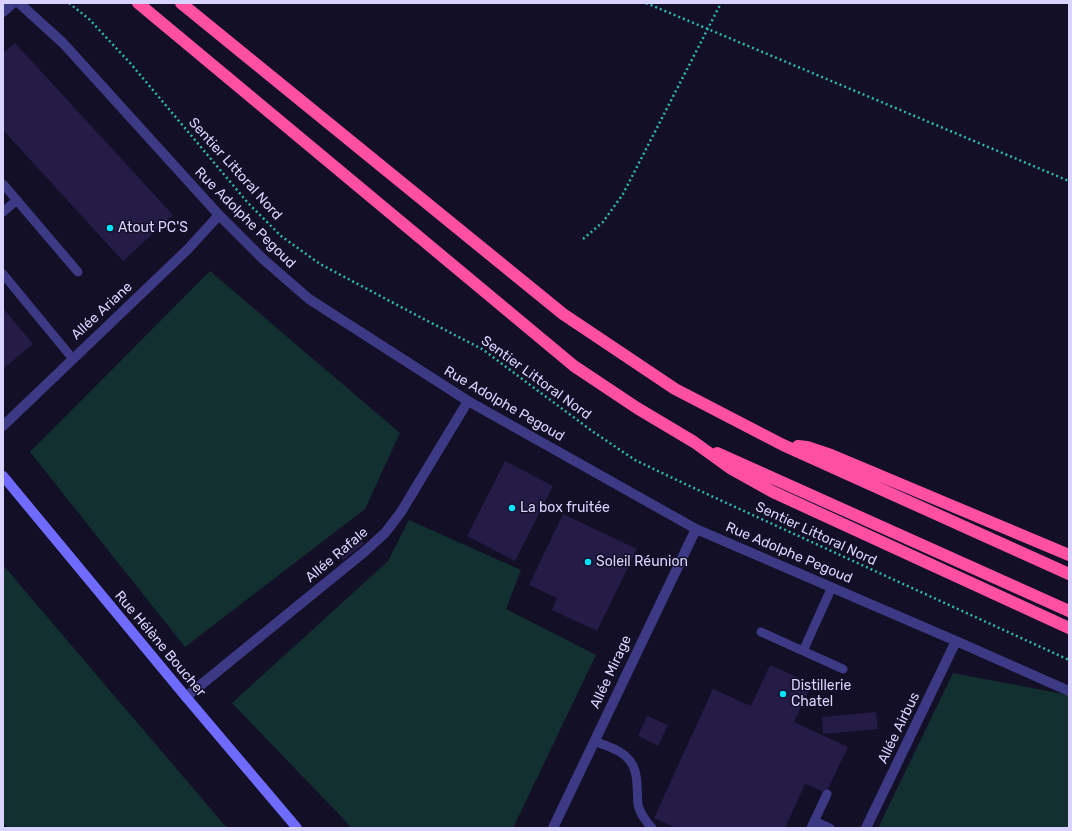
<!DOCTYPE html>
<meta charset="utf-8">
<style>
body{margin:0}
#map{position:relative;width:1072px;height:831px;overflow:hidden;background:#130f26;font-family:Rubik,sans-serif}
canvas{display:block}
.frame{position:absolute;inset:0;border:4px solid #d9d4ff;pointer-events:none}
</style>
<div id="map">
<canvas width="1072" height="831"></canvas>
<div class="frame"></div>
</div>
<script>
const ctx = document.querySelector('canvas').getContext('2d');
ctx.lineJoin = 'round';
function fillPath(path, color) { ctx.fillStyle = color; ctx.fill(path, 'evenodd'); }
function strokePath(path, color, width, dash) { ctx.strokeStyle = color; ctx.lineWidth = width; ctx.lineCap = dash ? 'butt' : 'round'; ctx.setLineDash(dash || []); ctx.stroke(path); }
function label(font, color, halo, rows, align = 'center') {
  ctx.font = font + ' Rubik,sans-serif'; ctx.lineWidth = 3; ctx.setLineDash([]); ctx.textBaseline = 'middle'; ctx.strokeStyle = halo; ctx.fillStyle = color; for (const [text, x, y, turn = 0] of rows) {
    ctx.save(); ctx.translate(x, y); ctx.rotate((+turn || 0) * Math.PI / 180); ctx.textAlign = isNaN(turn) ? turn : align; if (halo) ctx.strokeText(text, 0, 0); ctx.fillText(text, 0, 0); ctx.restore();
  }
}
fillPath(new Path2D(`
 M210,271L400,433L365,509L185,647L30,452Z
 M409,520L521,570L506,609L596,655L513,828H352L232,703L388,561Z
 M3,566V565L227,828H8L3,822Z
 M953,673L1069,695V828H878Z`), '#12302f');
fillPath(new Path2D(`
 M15,43L173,215L123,261L3,130V53Z
 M3,308L33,344L3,369Z
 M505,461L553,486L515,561L467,536Z
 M563,514L637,549L597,631L552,610L557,598L529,585Z
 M358,537L364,544L343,560L338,554Z
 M770,665L812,684L794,722L848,747L826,793L805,784L785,828H676L654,818L713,689L751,706Z
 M876,712L878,729L823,734L822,717Z
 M647,716L668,725L658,746L638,736Z`), '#241b47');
strokePath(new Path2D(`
 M69,3L89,19L131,64L248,203L281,236L320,264L418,316L482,349L592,431L635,460L683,483L1069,660
 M646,3L1069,181
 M583,239L603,222L623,194L721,3`), '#2fb8b0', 2.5, [2, 3]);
strokePath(new Path2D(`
 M3,184L78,272
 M3,212L17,200
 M3,274L73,359
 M761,632L843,669
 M803,651L832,587
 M594,741C602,744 612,747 620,752C641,765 636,785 638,804C639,812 647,823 652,828
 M814,821L830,828
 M811,828L827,794`), '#3d3a85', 9);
strokePath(new Path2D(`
 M19,3L63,43L219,215L263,259L309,299L468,401L696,529L956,641L1069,691
 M3,12L13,3
 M3,426L188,249L219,215
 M186,697L364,552L385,533L401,512L468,401
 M553,828L696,529
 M866,828L956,641`), '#3d3a85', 10);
strokePath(new Path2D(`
 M3,476L186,697L297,828`), '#6f6bff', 10);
strokePath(new Path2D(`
 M138,3L574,366L637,408L694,442L730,468L773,492L1069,628
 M181,3L563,314L675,389L783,445L1069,574
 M798,446L807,447L831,455L1069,555
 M717,453L1069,611`), '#ff4fa3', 12);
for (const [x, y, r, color] of [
 [110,228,4,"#00e5ff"],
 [512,508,4,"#00e5ff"],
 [588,562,4,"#00e5ff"],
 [783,694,4,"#00e5ff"]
]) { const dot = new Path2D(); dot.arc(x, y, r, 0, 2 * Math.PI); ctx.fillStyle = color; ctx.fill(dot); strokePath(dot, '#130f26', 1.5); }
label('14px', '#d9d4ff', '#130f26', [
 ["Sentier Littoral Nord",235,169,48],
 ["Rue Adolphe Pegoud",245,218,45],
 ["Allée Ariane",102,311,-43],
 ["Sentier Littoral Nord",536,378,36],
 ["Rue Adolphe Pegoud",504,404,30],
 ["Sentier Littoral Nord",816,534,25],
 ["Rue Adolphe Pegoud",789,553,23],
 ["Allée Rafale",337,555,-40],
 ["Rue Hélène Boucher",160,644,50],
 ["Allée Mirage",611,672,-65],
 ["Allée Airbus",899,728,-64]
]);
label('14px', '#d9d4ff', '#130f26', [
 ["Atout PC'S",118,228],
 ["La box fruitée",520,508],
 ["Soleil Réunion",596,562],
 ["Distillerie",791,686],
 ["Chatel",791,702]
], 'left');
</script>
